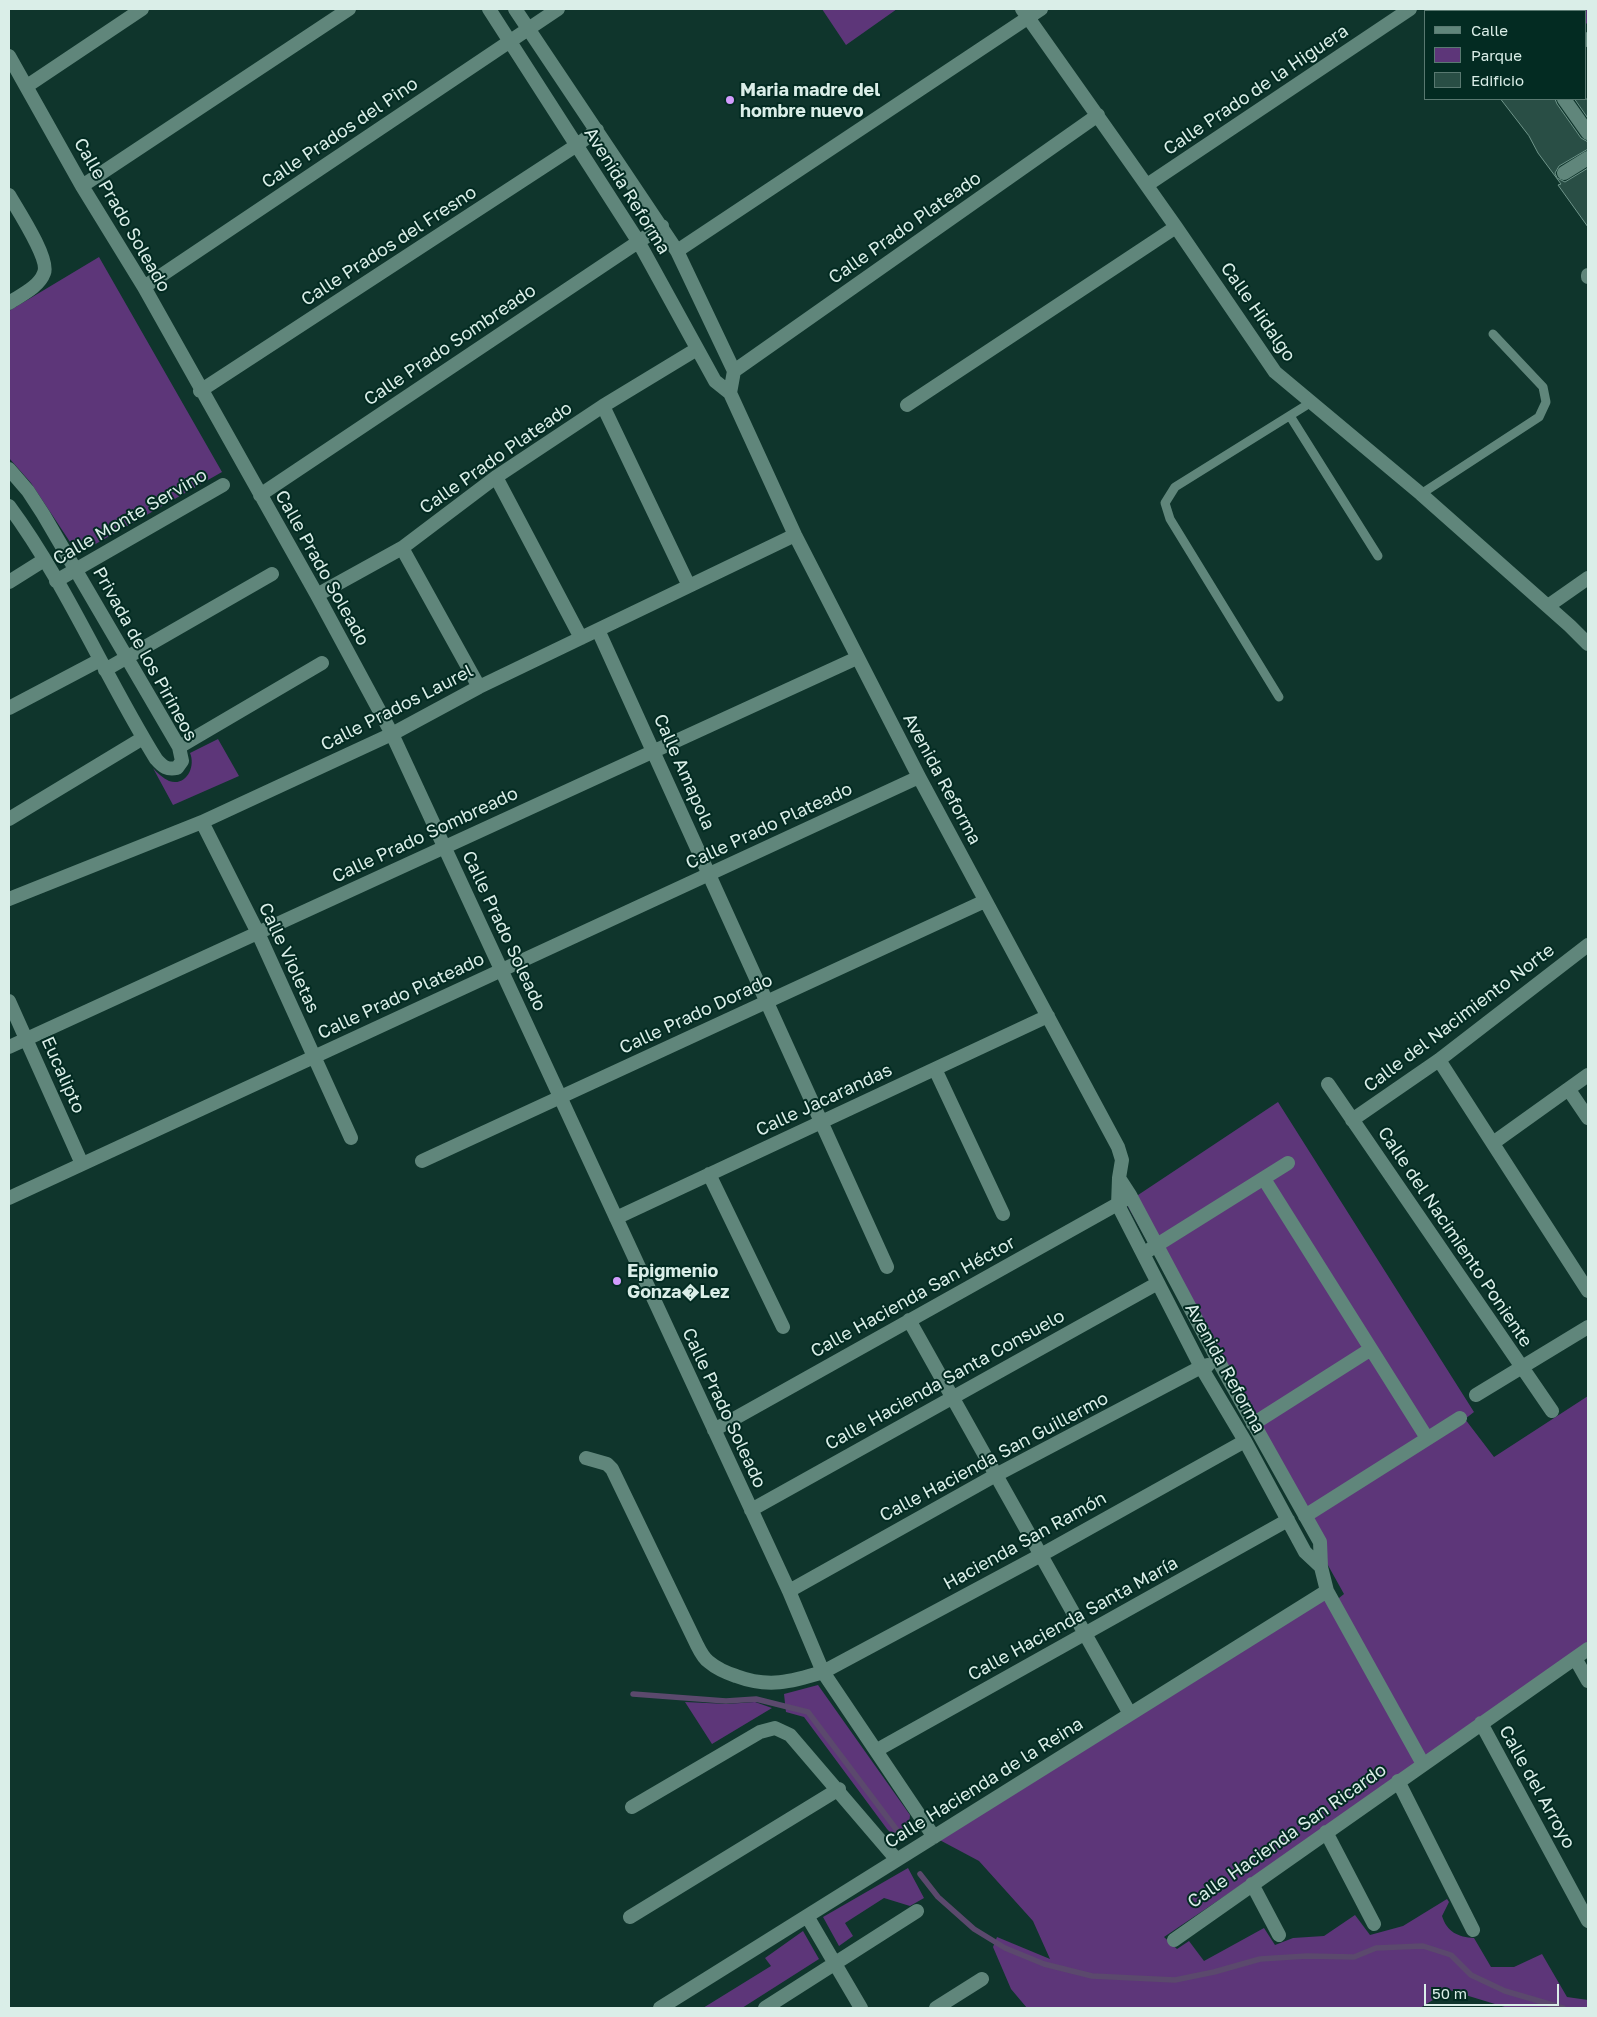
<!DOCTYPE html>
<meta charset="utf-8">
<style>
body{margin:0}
#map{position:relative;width:1597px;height:2017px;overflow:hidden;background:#0f352c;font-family:"Golos Text",sans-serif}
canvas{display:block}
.frame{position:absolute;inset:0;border:10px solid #daeee8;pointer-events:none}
.legend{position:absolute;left:1424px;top:10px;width:162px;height:90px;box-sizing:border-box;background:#032b22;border:1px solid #597971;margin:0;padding:6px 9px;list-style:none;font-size:15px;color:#daeee8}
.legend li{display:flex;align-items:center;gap:10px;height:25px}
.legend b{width:25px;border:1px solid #597971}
.scale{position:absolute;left:1424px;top:1984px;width:135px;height:22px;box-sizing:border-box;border:2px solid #daeee8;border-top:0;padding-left:6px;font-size:15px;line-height:18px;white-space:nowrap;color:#daeee8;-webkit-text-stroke:4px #032b22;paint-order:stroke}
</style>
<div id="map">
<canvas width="1597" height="2017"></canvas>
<div class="frame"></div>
<ul class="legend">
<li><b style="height:6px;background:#60867b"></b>Calle</li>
<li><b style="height:14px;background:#5d3679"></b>Parque</li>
<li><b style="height:14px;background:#294e45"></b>Edificio</li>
</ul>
<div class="scale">50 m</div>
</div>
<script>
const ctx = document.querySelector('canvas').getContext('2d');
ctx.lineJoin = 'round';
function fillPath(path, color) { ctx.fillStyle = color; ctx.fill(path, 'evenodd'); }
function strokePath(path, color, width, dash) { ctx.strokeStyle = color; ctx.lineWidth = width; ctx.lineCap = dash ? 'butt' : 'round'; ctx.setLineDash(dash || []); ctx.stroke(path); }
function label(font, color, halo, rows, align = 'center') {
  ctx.font = font + ' "Golos Text",sans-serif'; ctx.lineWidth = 4; ctx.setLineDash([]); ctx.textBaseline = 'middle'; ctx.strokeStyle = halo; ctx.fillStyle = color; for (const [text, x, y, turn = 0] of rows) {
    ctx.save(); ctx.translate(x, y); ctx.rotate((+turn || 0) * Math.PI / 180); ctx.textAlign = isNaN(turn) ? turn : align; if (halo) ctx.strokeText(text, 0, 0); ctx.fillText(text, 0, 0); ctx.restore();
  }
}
fillPath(new Path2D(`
 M822,9H897L846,45Z
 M1516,9H1588V22L1586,24V11H1518Z
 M99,257L222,472L78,554L31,483L9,458V311Z
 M218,739L239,776L173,805L153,768C157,773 163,778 169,781C186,787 196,767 190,753Z
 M1278,1102L1474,1412L1465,1419L1494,1457L1588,1396V1651L1164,1937L1177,1949L1189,1941L1204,1961L1264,1928L1275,1945L1293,1938L1324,1936L1355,1915L1370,1935L1403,1926L1447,1899L1449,1902L1442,1916C1447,1932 1458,1937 1474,1938L1491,1967H1514L1542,1954L1567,1997L1588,2000V2008H1508L1449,1990L1420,2008H1027L1011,1989L993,1947L997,1937L1050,1959L1033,1921L979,1861L934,1837L1327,1591L1334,1602L1344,1594L1126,1203Z
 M818,1685L910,1815C909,1828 907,1832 894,1836L887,1829L804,1717L786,1712L784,1694Z
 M685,1702L727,1704L755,1702L772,1708L712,1744Z
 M908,1868L924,1898L910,1906L884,1898L845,1923L853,1936L839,1946L823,1917Z
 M803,1931L819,1959L742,2008H703L771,1966L765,1958Z`), '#5d3679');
strokePath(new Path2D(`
 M633,1694L726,1701L756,1699L808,1712L899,1833
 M920,1874L938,1897L974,1929L1005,1948L1044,1964L1092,1976L1175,1980L1214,1972L1260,1959L1307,1956L1354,1957L1376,1948L1423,1946L1451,1955L1471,1975L1505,1991L1563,2008`), '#5b496d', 5.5);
const building = new Path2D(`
 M1501,99H1555L1557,104L1581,138L1588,142V149L1559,166L1555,173L1557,178L1565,182L1588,168V227L1558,185L1561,184L1538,153L1529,136Z
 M1575,99H1588V118Z`);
fillPath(building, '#294e45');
strokePath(building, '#6f958a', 1);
strokePath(new Path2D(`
 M1290,416L1378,556
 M1421,494L1539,417L1546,402L1543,387L1493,334
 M1279,697L1170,519L1165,503L1175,487L1310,403`), '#60867b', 9);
strokePath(new Path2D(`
 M489,9L638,241L715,381L730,393L795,535L919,777L1118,1147L1122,1160L1119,1178L1118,1205L1201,1367L1245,1441L1305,1552L1321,1567
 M515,9L677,251L734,371L730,393
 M1022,9L1176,227L1275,372L1421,494L1570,626L1588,644
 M1504,9L1506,11
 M1586,40L1588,39
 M9,56L82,186L144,287L317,595L392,734L789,1591L823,1672L934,1837
 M27,86L142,9
 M1564,99L1588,133
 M1564,173L1588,158
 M1147,185L1410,9
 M82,186L349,9
 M9,195C17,209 50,259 44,273C39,287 21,295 9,303
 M677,251L1041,9
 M1588,275V277
 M144,287L558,9
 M734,371L1098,115
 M200,391L577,145L597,130
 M907,405L1176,227
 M603,406L689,586
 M9,469L28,491L43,514L179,747L182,761L177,768C167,770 163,767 156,759C105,677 66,583 9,506
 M496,477L581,638
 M260,495L662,226
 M402,548L479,687
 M56,581L223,485
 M9,582L44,560
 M317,595L402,548L496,477L603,406L697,349
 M1548,606L1588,578
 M598,630L887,1267
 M105,670L272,574
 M9,708L100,660
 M179,747L322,663
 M9,819L143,738
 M202,822L258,933L351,1138
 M9,899L202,822L392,734L479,687L795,535
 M9,1001L82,1164
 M9,1047L857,658
 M1439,1060L1588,1291
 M935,1069L1003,1214
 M1328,1084L1552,1411
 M1569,1090L1588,1118
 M1352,1120L1439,1060L1588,945
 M1493,1143L1588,1075
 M422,1161L985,901
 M709,1174L783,1327
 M1119,1178L1130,1195L1219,1362L1320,1542L1321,1567L1327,1591L1423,1764
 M1264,1179L1427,1438
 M9,1198L919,777
 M616,1218L1048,1016
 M1149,1250L1288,1163
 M909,1320L1130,1714
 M1476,1395L1588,1327
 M1253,1424L1371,1349
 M714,1430L1123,1201
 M586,1458L607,1464L612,1469L696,1643C699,1649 703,1658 709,1662C716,1668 727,1673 736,1676C768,1688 791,1682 823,1672L1041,1555L1245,1441
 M751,1510L1158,1283
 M1305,1516L1460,1418
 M789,1591L996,1475L1201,1367L1208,1365
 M1575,1658L1588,1681
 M1481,1723L1588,1921
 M877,1750L1288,1520
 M1398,1781L1473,1930
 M632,1807L760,1732L775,1728L790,1735L897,1860
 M1326,1832L1374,1924
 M1252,1884L1279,1935
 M807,1916L861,2008
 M630,1917L839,1789
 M1174,1940L1588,1649
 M660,2008L1327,1591
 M765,2008L917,1911
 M936,2008L982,1979`), '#60867b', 14);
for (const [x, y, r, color] of [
 [730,100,5,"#d29cfd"],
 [617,1281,5,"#d29cfd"]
]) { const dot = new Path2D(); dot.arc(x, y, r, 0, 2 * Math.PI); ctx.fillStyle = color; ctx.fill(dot); strokePath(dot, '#032b22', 2); }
label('bold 18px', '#daeee8', '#032b22', [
 ["Maria madre del",740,90],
 ["hombre nuevo",740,111],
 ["Epigmenio",627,1271],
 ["Gonza�Lez",627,1292]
], 'left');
label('18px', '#daeee8', '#032b22', [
 ["Calle Prado de la Higuera",1256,90,-34],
 ["Calle Prados del Pino",340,133,-34],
 ["Avenida Reforma",627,191,58],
 ["Calle Prado Soleado",122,215,60],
 ["Calle Prado Plateado",905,228,-35],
 ["Calle Prados del Fresno",389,246,-33],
 ["Calle Hidalgo",1258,312,55],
 ["Calle Prado Sombreado",450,345,-34],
 ["Calle Prado Plateado",496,458,-35],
 ["Calle Monte Servino",130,517,-30],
 ["Calle Prado Soleado",322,568,61],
 ["Privada de los Pirineos",145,654,61],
 ["Calle Prados Laurel",397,708,-27],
 ["Calle Amapola",684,772,66],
 ["Avenida Reforma",942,779,62],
 ["Calle Prado Plateado",769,826,-25],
 ["Calle Prado Sombreado",425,835,-25],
 ["Calle Prado Soleado",504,931,65],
 ["Calle Violetas",289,958,65],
 ["Calle Prado Plateado",401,996,-25],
 ["Calle Prado Dorado",696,1014,-25],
 ["Calle del Nacimiento Norte",1459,1018,-37],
 ["Eucalipto",63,1075,66],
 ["Calle Jacarandas",824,1100,-25],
 ["Calle del Nacimiento Poniente",1455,1237,56],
 ["Calle Hacienda San Héctor",913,1297,-29],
 ["Avenida Reforma",1225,1368,61],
 ["Calle Hacienda Santa Consuelo",945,1380,-29],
 ["Calle Prado Soleado",724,1408,65],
 ["Calle Hacienda San Guillermo",994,1457,-28],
 ["Hacienda San Ramón",1025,1541,-29],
 ["Calle Hacienda Santa María",1073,1619,-29],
 ["Calle Hacienda de la Reina",984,1783,-32],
 ["Calle del Arroyo",1537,1787,61],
 ["Calle Hacienda San Ricardo",1287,1836,-35]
]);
</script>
